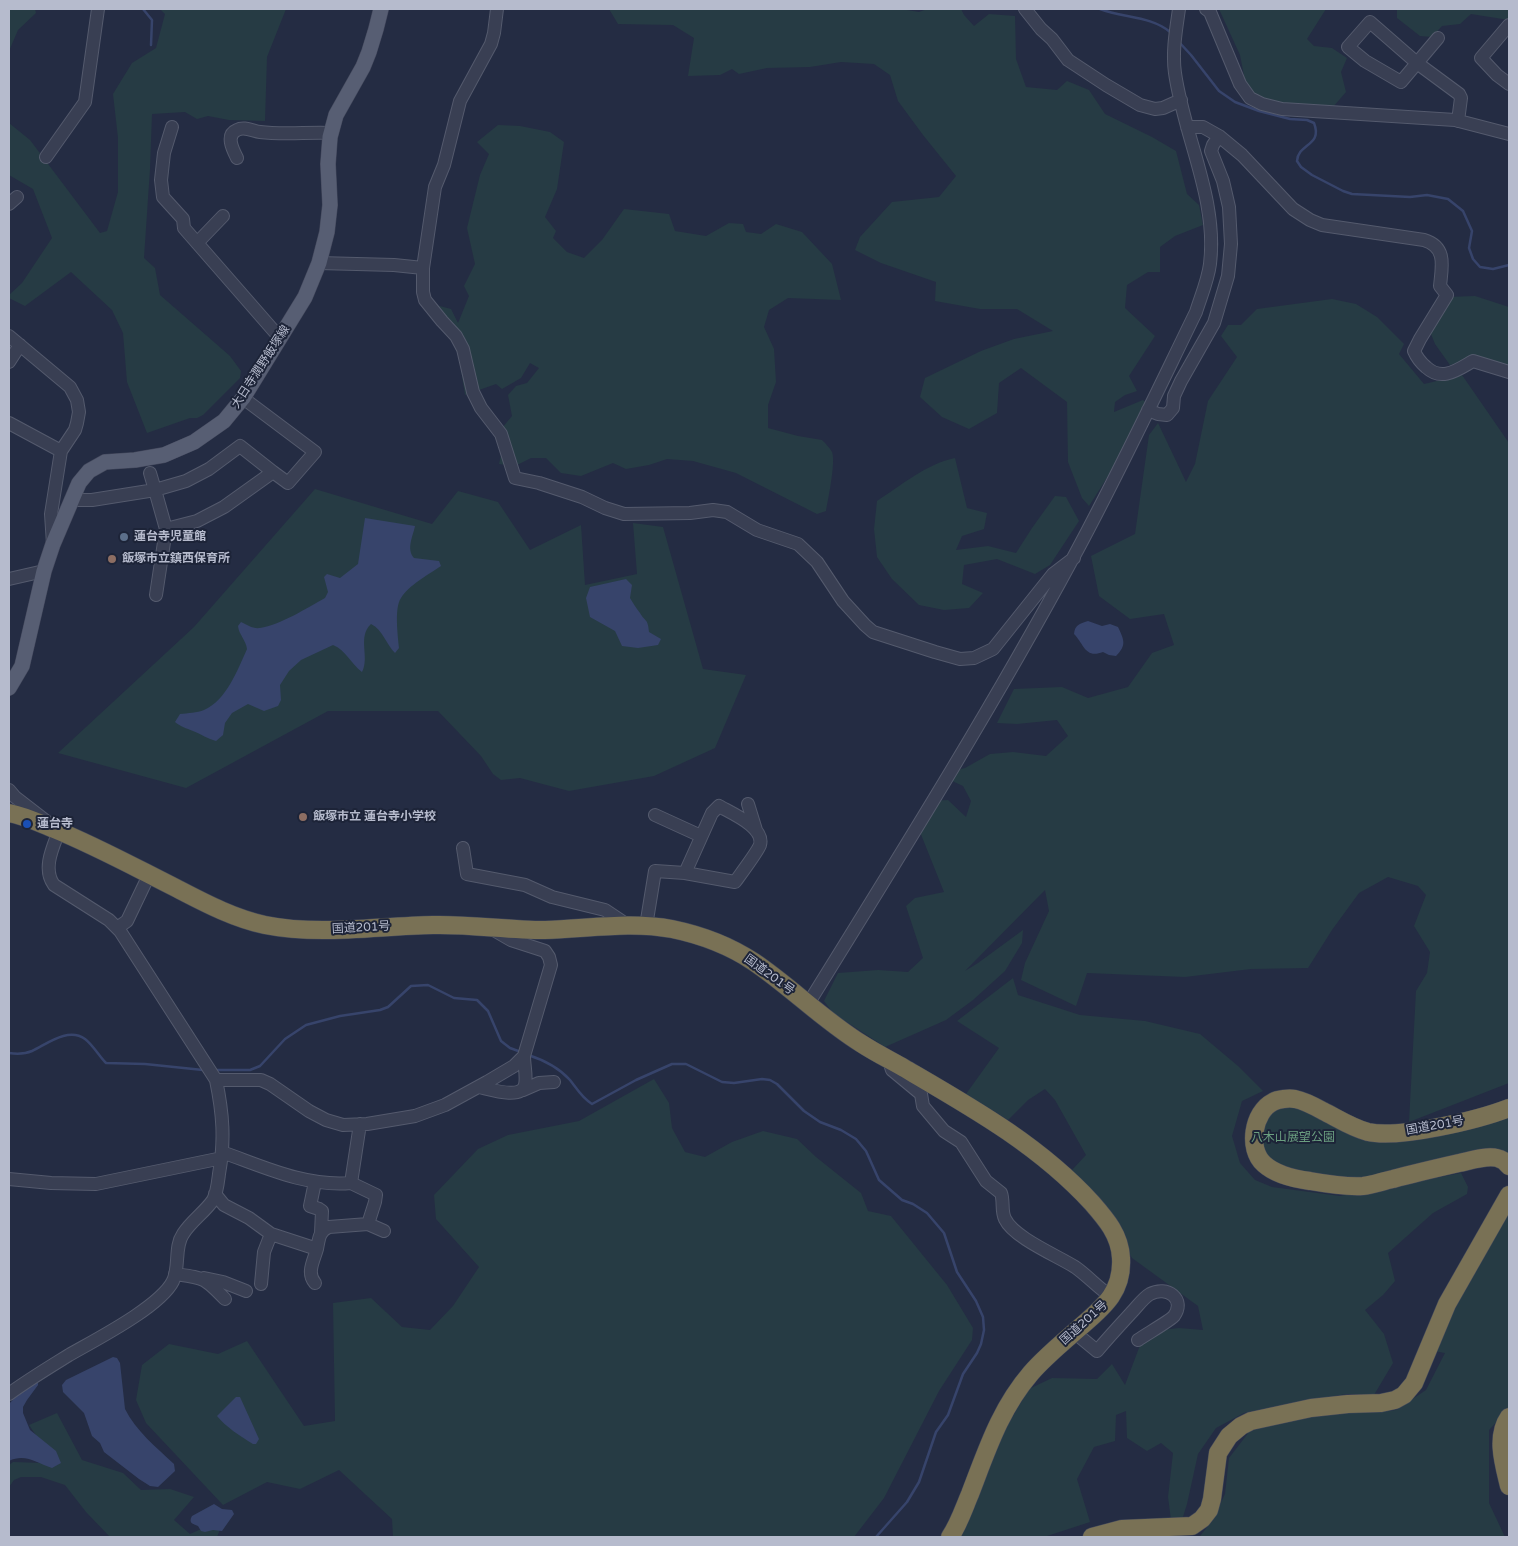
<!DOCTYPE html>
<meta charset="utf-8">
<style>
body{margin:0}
#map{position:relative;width:1518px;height:1546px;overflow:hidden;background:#242c43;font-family:"Varela Round",sans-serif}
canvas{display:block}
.frame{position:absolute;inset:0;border:10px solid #b6bbcd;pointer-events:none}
</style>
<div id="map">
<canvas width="1518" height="1546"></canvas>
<div class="frame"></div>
</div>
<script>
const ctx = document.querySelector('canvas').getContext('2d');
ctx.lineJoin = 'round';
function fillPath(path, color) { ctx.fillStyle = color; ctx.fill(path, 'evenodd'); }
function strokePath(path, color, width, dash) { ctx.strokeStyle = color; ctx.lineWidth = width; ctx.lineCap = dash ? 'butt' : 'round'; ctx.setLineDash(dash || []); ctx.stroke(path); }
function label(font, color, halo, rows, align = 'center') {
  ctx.font = font + ' "Varela Round","Noto Sans JP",sans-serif'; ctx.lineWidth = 4; ctx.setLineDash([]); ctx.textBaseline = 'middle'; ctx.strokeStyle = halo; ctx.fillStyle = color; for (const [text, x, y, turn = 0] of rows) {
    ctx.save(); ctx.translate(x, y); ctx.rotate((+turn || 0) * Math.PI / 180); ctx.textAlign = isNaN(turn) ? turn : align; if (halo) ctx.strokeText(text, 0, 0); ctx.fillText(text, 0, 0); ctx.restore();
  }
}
fillPath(new Path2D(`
 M9,9H35L36,13L18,30L9,51Z
 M160,9H286L267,57L265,121L229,120L208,116L197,119L185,112L152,114L150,169L144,258L155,268L160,295L230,356L241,371L240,378L203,415L197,418H190L147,433L127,382L123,333L112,310L71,272L25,306L9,298V295L22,283L52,238L33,189L9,175V123L30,140L100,233L107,231L118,192V138L113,94L132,63L156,48L165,14Z
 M609,9H901L919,12L927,9H961L964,15L974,26L989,14L1015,16L1016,59L1026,87L1057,90L1067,81L1089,90L1105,114L1152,137L1176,151L1187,194L1199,205L1203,225L1175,236L1160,247V272H1148L1127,285L1125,308L1155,336L1129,376L1137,391L1125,395L1115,402L1114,412L1143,400L1152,407L1089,506L1082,498L1068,462L1067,402L1021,368L999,383L997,413L969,429L942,417L920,397L925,378L981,351L1014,339L1053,331L1017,309H980L935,301L936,282L881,263L855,250L860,237L892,202L939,197L956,176L923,135L898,101L890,75L874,64L841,62L810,67L767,68L739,74L732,69L720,75L688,76L694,38L673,25L618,24Z
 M1219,9H1326L1307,39L1314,46L1332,48L1347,58L1341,72L1346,92L1333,107L1269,106L1247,91L1240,55Z
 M1397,9H1509V20L1471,14L1460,24L1442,26L1432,37L1420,36L1397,18Z
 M498,125L520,126L550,132L564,142L557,189L545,217L556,231L553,238L567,252L584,258L602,240L624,209L669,214L675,231L706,236L729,223L743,224L746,232L761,234L776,224L802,232L832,264L841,300L788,298L769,310L764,327L774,349L776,382L768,405V428L798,436L822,440C825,443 830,448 832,452C836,462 828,499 826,511L817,514L736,473L693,461L667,459L649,465L626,469L613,463L581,476L561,473L546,458H531L515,466L499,464L502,451V428L512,416L508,395L516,386L527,383L539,368L530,363L521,378L502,389L496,384L465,395L459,357L436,305L451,309L458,323L469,296L464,286L475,264L467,228L480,175L489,154L477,142Z
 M1475,296L1509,307V368L1472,359L1450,365L1435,344L1427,324L1447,297Z
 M1332,299L1356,304L1377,317L1404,344L1399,354L1424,384L1462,375L1509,443V1083L1409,1122L1416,991L1427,973L1430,952L1414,926L1426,895L1418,886L1388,877L1359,893L1332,930L1308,968L1251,969L1185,977L1087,973L1076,1006L1021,980L1025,963L1049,911L1045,890L965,971L978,963L1023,930L1022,943L1005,971L973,1000L946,1020L885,1047L833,1013L824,1001L838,973L878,970L908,972L923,958L906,906L915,898L944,892L920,832L931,801L948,800L966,817L971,801L963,786L948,779L953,771L965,768L990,754L1013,752L1046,756L1068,736L1057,720L1017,724L997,723L1014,689L1062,687L1088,698L1128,687L1152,653L1174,645L1164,614L1130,619L1099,596L1091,556L1135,534L1149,435L1158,423L1186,482L1195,464L1208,401L1237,357L1221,336L1228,325H1241L1257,309Z
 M955,458L967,508L987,513L984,529L962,536L956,550L988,546L1016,553L1032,528L1055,496L1066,497L1079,521L1050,565L1035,574L997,559L964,565L962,584L983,593L969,608L944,610L919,605L892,579L877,557L874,529L877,501C900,486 928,463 955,458Z
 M315,489L432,524L458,491L498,502L530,550L581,525L585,585L637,574L633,523L663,527L703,669L746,675L715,748L654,776L569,791L520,778L501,780L493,774L481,756L438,711H328L186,788L58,753L194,627Z
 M1013,978L1018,995L1080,1015L1145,1021L1200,1034L1238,1066L1263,1091L1242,1101L1232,1136L1240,1163L1255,1180L1272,1187L1340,1196L1461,1173L1468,1187L1467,1194L1433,1213L1388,1253L1395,1281L1383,1295L1365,1310L1384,1334L1393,1363L1374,1395L1347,1394L1296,1402L1244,1413L1216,1428L1198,1454L1187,1504L1182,1520H1171L1168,1497L1173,1453L1161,1443L1147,1451L1127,1438L1126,1411L1116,1415L1115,1441L1094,1447L1077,1479L1090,1522L1044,1537H954L956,1505L995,1446L1029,1389L1052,1378L1097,1379L1112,1364L1125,1385L1145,1332L1179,1328L1203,1330L1198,1306L1132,1258L1114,1228L1072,1170L1086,1155L1055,1100L1045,1089L1028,1100L1008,1120L966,1094L999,1048L957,1021Z
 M654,1079L669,1103L672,1128L685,1152L705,1157L732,1142L763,1131L797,1139L816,1157L861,1193L868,1211L891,1216L947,1285L973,1328L972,1340L939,1391L884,1498L854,1537H393L392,1519L339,1470L300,1489L267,1482L223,1505L146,1423L136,1400L142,1365L169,1344L218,1354L247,1341L304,1426L335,1421L333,1303L371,1298L402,1327L430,1330L453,1306L479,1267L436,1219L434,1195L478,1149L508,1135L579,1121Z
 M1284,1104L1299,1106L1361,1134L1509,1117V1155L1354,1181L1315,1177L1265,1161C1258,1127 1255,1126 1284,1104Z
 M1509,1205V1409L1489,1430V1503L1505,1537H1114L1200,1536L1212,1521L1225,1494L1229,1458L1249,1432L1295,1414L1376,1412L1396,1410L1426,1390L1445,1353L1434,1351L1449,1312Z
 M57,1413L82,1460L123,1473L141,1490L170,1489L194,1497L174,1520L190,1534L208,1526L221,1527L217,1537H110L86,1512L65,1485L41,1477H21L14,1480L9,1487V1465L13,1462L43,1463L46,1450L29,1425Z`), '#263b44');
fillPath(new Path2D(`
 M365,518L415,526C413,536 406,549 414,558L439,561L441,566C429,574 408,586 401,598C394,608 398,636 399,648L395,653C386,644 383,630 371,624C357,637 370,657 362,672C351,664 346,650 333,645L301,660L289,671L280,685L281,700L278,706L264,711L248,704L232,713L225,723L223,735L216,741C208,739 201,734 193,731C186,728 181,727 175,722L180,714C188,713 197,713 204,710C226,701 238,669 247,649C246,640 239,635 238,626L241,622C247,625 253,629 260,628C280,625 307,608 325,598L328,592L324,577L327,574L340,578L358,564Z
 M626,579L632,585L630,598C633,603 636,608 640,613C645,622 648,618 649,632L661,639L658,645L638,648L622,646L615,631L590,617L586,598L590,587Z
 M1088,621L1102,626L1110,624L1118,627C1124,640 1127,645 1116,656L1109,655L1103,652C1085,659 1084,644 1074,634C1075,625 1079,624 1088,621Z
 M113,1357L117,1358L120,1363L125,1409C136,1431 156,1447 174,1464L175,1471L158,1487L150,1486L139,1479L104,1452L100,1443L92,1436L84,1413L63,1392L62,1385L66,1380Z
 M35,1382L38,1383V1385L27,1400L23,1407V1413L30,1430L56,1451L61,1463L52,1468C37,1463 25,1453 9,1461V1404L23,1389Z
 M236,1397H240L259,1439L256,1444H253C240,1436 226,1427 217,1416Z
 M214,1504L222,1509L232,1510L234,1514L222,1531L213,1530L205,1532L201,1531L198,1526C193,1524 188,1523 192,1516Z`), '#37446b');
strokePath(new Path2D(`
 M143,9L152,20L151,45
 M1100,9C1123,18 1151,16 1170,32
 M1179,42L1191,55L1219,91L1235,102L1259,111L1290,119L1307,120L1314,123C1323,146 1298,143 1297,161L1301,167L1312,175L1343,191L1352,194L1410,197L1427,195L1448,199L1463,211L1472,231L1469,248L1473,259L1480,267L1493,269L1509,265
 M9,1053C16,1054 25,1054 32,1051C47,1044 68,1027 85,1039C93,1045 99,1056 106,1063L145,1064L203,1070
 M528,1055C544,1060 559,1068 570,1080C577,1089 582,1098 592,1104L636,1080L672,1064H686L722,1082L734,1083L762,1079L770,1080L777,1084L804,1111L820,1122L841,1130L856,1139L866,1151L879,1180L902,1200L913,1204L927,1213L944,1233L957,1272L976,1301L983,1317L984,1330L981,1344L977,1353L963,1374L948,1415L936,1432L919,1482L907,1502L876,1537
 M213,1070H250L260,1066L285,1039L306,1025L340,1016L380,1010L388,1007L411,986L428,985L454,998L477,1000L488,1011L501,1041L510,1048L521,1052`), '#37446b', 2.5);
const minor = new Path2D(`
 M497,9L494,33L491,44L460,101L444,165L435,187L423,268V292L425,300L442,321L456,336L463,349L473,392L481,408L501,434L515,478L539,483L582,497L605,508L624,514L690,513L713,510L727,512L757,530L798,544L817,562L843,601L865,625L873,632L935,652L960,659L974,658L993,649L1053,574L1074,558
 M1025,9L1041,29L1052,39L1068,60L1106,85L1140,105L1155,109L1163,108L1181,100
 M1206,9L1210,12L1240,84L1250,98L1262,104L1282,109L1455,120L1509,134
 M1509,25L1481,58L1497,75L1509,84
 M1438,38L1401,82L1365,61L1348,47L1370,22L1417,63L1459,94L1461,98L1458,121
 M172,127L164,153L161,180L163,197L183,219L184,228L280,338
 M1187,127H1203L1219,136L1242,155L1293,209L1310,220L1322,225L1424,240C1447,247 1442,266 1440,286L1447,295L1420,339L1414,351C1417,358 1420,362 1426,367C1442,382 1457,370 1473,361L1509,372
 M46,157L85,102L98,9
 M237,158C233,150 225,135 237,130C244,126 253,131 260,132C283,135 308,132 331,133
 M9,204L17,197
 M197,243L223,216
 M319,263L394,265L423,268
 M9,336L70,387L77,400L79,412L77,423L75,430L61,451L51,514L53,544
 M9,362L20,345
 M1148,410L1158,414L1167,415L1173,408L1174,396L1181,381L1214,323L1228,276L1231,244L1229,207L1223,181L1211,151L1213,145L1219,136
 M9,423L61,451
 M150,473L155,490L186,481L209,469L240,446L273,472
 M71,500H92L155,490L166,529L197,521L224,507L273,472L288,483L315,452L243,398
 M9,579L44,571
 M156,595L166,529
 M9,790L15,797L59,831C53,847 42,869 54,885L109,920L120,931L216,1080C223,1114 225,1140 219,1174C218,1182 217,1193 213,1200C205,1212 191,1221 183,1234C174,1247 180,1266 173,1281C160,1307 95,1340 69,1355C48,1368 28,1380 9,1394
 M748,804L756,830
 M655,815L701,836
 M463,848L467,874L525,885L552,897L605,910L629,926
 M646,926L655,871L685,873L735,882C740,875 758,851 760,845C765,827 731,813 719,806L712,813L685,873
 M117,928L127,921L149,875
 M808,1004C899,857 991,710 1073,558C1117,477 1156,394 1196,312C1201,296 1208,280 1210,264C1218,199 1184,137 1175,73C1172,52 1176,30 1179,9
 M894,1062L891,1067L892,1070L921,1094L923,1106L944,1131L961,1142L986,1181L1001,1193C1004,1201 1001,1211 1005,1219C1014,1238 1058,1256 1075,1267C1088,1276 1098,1288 1112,1297
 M216,1080H261L270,1084L309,1111L326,1120L343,1125L367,1124L415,1116L445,1105L487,1082L514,1066L524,1056L551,965L549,957L545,951L511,940L492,929
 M479,1087C489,1089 521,1100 525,1085C527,1077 524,1065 524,1056
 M523,1090L539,1083L554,1082
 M222,1152C264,1167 306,1187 351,1183L360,1124
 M9,1179L51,1183L96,1184L222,1158
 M315,1182L310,1206L319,1209L322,1211L321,1233
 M351,1183L376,1195L375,1202L368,1224
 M215,1194L224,1205L249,1218L271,1234L317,1249C319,1239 319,1231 329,1227L368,1224L384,1231
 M175,1274C204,1278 204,1277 225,1299
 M204,1278L223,1282L246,1291
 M315,1283C306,1273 314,1260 317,1249
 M261,1284L264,1252L271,1234
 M1074,1332L1097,1351C1108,1338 1119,1326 1131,1313C1137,1307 1143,1298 1150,1294C1167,1285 1186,1299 1174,1316C1171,1320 1145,1335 1138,1340`);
const major = new Path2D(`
 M9,688L22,666L44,571L53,544L79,483L89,471L105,462L135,460L164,455L194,442L224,421L243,398L305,297L319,263L327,232L330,205L328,164L330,137L336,115L363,67L369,52L376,29L381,9`);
const highway = new Path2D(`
 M9,813C25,816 39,823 54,829C96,846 136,868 176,888C205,903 233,918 265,925C320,936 377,926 433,925C470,924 507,930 545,930C587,929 630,921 672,929C701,935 730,946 754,962C791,987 823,1020 862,1044C876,1053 890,1060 904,1068C971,1107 1039,1145 1092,1203C1106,1219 1120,1235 1121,1258C1123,1293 1102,1308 1078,1329C1062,1343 1045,1357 1031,1373C1000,1409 987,1450 970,1494C964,1508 959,1524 950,1537
 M1509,1108C1478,1120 1399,1139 1368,1132C1352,1128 1337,1118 1323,1111C1314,1106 1305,1101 1295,1099C1289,1098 1278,1099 1273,1102C1253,1112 1247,1149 1264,1164C1276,1175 1295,1179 1310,1181C1327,1184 1346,1187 1363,1186C1373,1185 1383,1181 1393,1179C1415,1173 1437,1168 1459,1163C1469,1161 1487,1155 1497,1158C1502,1159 1506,1162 1509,1166
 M1509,1417C1495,1437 1504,1465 1509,1486
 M1092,1537L1122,1529L1192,1526L1202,1519L1209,1510L1212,1499L1218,1453L1229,1436L1241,1426L1251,1421L1311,1408L1348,1404L1381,1403L1395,1400L1404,1395L1414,1383L1447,1304L1509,1195`);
strokePath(minor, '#545a6d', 14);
strokePath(major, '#43485c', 16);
strokePath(highway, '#41475a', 19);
strokePath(minor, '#393f53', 12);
strokePath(major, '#575e73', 15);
strokePath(highway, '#797155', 18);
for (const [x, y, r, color] of [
 [124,537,5,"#5c6f8a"],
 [112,559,5,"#8d6e63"],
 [303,817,5,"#8d6e63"],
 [27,824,5,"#1a4fb4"]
]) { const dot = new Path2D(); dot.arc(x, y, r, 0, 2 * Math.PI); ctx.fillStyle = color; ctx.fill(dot); strokePath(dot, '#1d2438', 2); }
label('12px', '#b6bbcd', '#1d2438', [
 ["大日寺潤野飯塚線",261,367,-57],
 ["国道201号",361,928,-3],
 ["国道201号",769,975,36],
 ["国道201号",1435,1126,-10],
 ["国道201号",1084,1323,-42]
]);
label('bold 12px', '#b6bbcd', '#1d2438', [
 ["蓮台寺児童館",134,537],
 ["飯塚市立鎮西保育所",122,559],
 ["飯塚市立 蓮台寺小学校",313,817],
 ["蓮台寺",37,824]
], 'left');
label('12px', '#6b9f80', '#1d2438', [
 ["八木山展望公園",1293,1138]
]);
</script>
